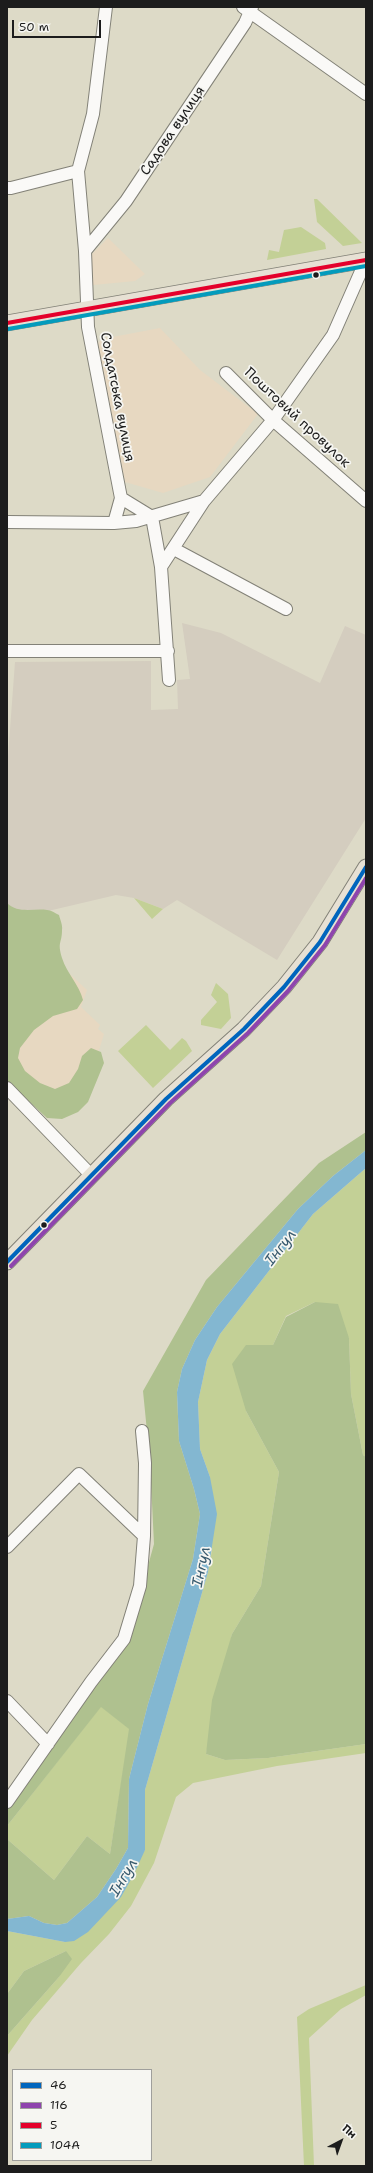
<!DOCTYPE html>
<meta charset="utf-8">
<style>
body{margin:0}
#map{position:relative;width:373px;height:2173px;overflow:hidden;background:#dddac7;font-family:"Shantell Sans",sans-serif}
canvas{display:block}
.frame{position:absolute;inset:0;border:8px solid #1c1c1c;pointer-events:none}
.legend{position:absolute;left:12px;top:2069px;width:140px;height:92px;box-sizing:border-box;background:#f6f6f2;border:1px solid #9f9f9c;margin:0;padding:5px 7px;list-style:none;font-size:12px;color:#1c1c1c}
.legend li{display:flex;align-items:center;gap:8px;height:20px}
.legend b{width:20px;border:1px solid #9f9f9c}
.north{position:absolute;left:321px;top:2121px;width:40px;height:40px;-webkit-text-stroke:3px #f6f6f2;paint-order:stroke;rotate:41deg;font-size:11px;font-weight:700;line-height:16px;text-align:center;color:#1c1c1c}
.north::after{content:'';display:block;margin:auto;width:14px;height:18px;background:#1c1c1c;clip-path:polygon(50% 0,100% 100%,50% 72%,0 100%)}
.scale{position:absolute;left:12px;top:20px;width:89px;height:18px;box-sizing:border-box;border:2px solid #1c1c1c;border-top:0;padding-left:5px;font-size:12px;line-height:14px;white-space:nowrap;color:#1c1c1c;-webkit-text-stroke:3px #f6f6f2;paint-order:stroke}
</style>
<div id="map">
<canvas width="373" height="2173"></canvas>
<div class="frame"></div>
<ul class="legend">
<li><b style="height:5px;background:#0065bd"></b>46</li>
<li><b style="height:5px;background:#8e44ad"></b>116</li>
<li><b style="height:5px;background:#e4002b"></b>5</li>
<li><b style="height:5px;background:#039bbc"></b>104А</li>
</ul>
<div class="north">Пн</div>
<div class="scale">50 m</div>
</div>
<script>
const ctx = document.querySelector('canvas').getContext('2d');
ctx.lineJoin = 'round';
function fillPath(path, color) { ctx.fillStyle = color; ctx.fill(path, 'evenodd'); }
function strokePath(path, color, width, dash) { ctx.strokeStyle = color; ctx.lineWidth = width; ctx.lineCap = dash ? 'butt' : 'round'; ctx.setLineDash(dash || []); ctx.stroke(path); }
function label(font, color, halo, rows, align = 'center') {
  ctx.font = font + ' "Shantell Sans",sans-serif'; ctx.lineWidth = 3.5; ctx.setLineDash([]); ctx.textBaseline = 'middle'; ctx.strokeStyle = halo; ctx.fillStyle = color; for (const [text, x, y, turn = 0] of rows) {
    ctx.save(); ctx.translate(x, y); ctx.rotate((+turn || 0) * Math.PI / 180); ctx.textAlign = isNaN(turn) ? turn : align; if (halo) ctx.strokeText(text, 0, 0); ctx.fillText(text, 0, 0); ctx.restore();
  }
}
fillPath(new Path2D(`
 M108,238L145,274L135,281L93,285L90,256Z
 M160,328L200,370L258,414L210,477L163,493L125,482L97,344L102,339Z
 M7,915L87,990L81,1007L100,1025L98,1029L104,1034L89,1083L57,1116L7,1064Z`), '#e7d8c1');
fillPath(new Path2D(`
 M182,623L221,633L320,683L345,626L366,635V818L277,960L177,900L163,909L134,898L116,895L31,915L7,907V770L15,662L151,661V710L178,709L177,680L190,679Z`), '#d4cdbf');
fillPath(new Path2D(`
 M314,199H317L362,243L343,246L317,222Z
 M301,227L325,243L326,249L267,260L269,250L279,252L284,230Z
 M134,898L163,909L152,919Z
 M216,983L228,994L231,1018L221,1029L201,1025V1020L217,1002L211,995Z
 M146,1025L170,1050L182,1038L186,1041L192,1051L153,1088L118,1051Z
 M366,1168V1457L363,1455L351,1394L349,1338L315,1302L286,1316L273,1345H246V1411L279,1472L261,1586L232,1634L206,1754L225,1760L268,1758L366,1744V1753L277,1766L193,1783L176,1797L154,1863L131,1906L109,1934L81,1963L32,2020L7,2056V2036L59,1977L66,1951L24,1971L7,1994V1931L65,1942L145,1850V1790L208,1572L212,1550L210,1477L200,1449L198,1402L207,1360L220,1334L313,1214Z
 M101,1706L130,1729L110,1854L87,1836L54,1880L7,1839V1826Z
 M366,1985V1995L341,2009L309,2038L314,2166H304L297,2017L309,2009Z`), '#c3d096');
fillPath(new Path2D(`
 M7,903C18,914 34,908 47,910C51,910 55,913 59,915C60,919 63,926 62,930C62,944 57,941 62,958C67,974 79,984 83,1000L77,1009L53,1016L34,1030L20,1048L18,1058L25,1071L40,1083L55,1089L69,1083L78,1069L82,1056L91,1048L101,1052L104,1063L88,1102L78,1112L62,1119L47,1118L7,1081Z
 M366,1132V1150L333,1176L298,1209L217,1307L195,1340L182,1369L177,1392L179,1441L194,1489L200,1514L193,1559L148,1704L129,1779L128,1848L116,1869L97,1897L67,1923L57,1925L44,1923L29,1916L7,1919V1839L54,1880L87,1836L110,1854L129,1729L101,1707L7,1826V1801L127,1642L154,1544L150,1462L143,1391L206,1280L319,1163Z
 M315,1302L338,1304L349,1338L351,1394L363,1455L366,1457V1744L268,1758L225,1760L206,1754L212,1700L232,1634L261,1586L279,1472L246,1411L232,1364L246,1345H273L286,1317Z
 M66,1951L72,1959L59,1977L7,2036V1994L24,1971Z`), '#afc18f');
fillPath(new Path2D(`
 M366,1150V1168L313,1214L220,1334L207,1360L198,1402L200,1449L210,1477L217,1514L208,1572L145,1790V1850L134,1874L121,1897L88,1932L74,1941L65,1942L7,1931V1919L29,1916L44,1923L57,1925L67,1923L97,1897L116,1869L128,1848L129,1779L148,1704L193,1559L200,1514L194,1489L179,1441L177,1392L182,1369L195,1340L217,1307L298,1209L333,1176Z`), '#83b7d1');
const minor = new Path2D(`
 M106,7L93,114L78,171L85,251L88,327L121,498L152,517L161,567L169,680
 M243,7L366,94
 M7,188H11L78,171
 M85,251L126,201L245,23L252,7
 M226,373L273,420L366,501
 M7,522L114,523L136,521L204,501L273,420L333,335L366,260
 M114,523L121,498
 M174,549L286,609
 M161,567L204,501
 M7,651H168
 M7,1088L91,1175
 M7,1547L79,1474L144,1536
 M7,1701L48,1744
 M7,1802L91,1682L124,1639L140,1586L144,1536L145,1463L142,1431`);
const major = new Path2D(`
 M7,323L366,260
 M7,1262L166,1099L244,1029L284,987L320,942L366,867`);
strokePath(minor, '#828177', 14);
strokePath(major, '#828177', 17);
strokePath(minor, '#faf9f7', 12);
strokePath(major, '#e7e1d4', 15);
strokePath(new Path2D(`
 M7,1262L166,1099L244,1029L284,987L320,942L366,867`), '#0065bd', 4);
strokePath(new Path2D(`
 M11,1266L170,1103L248,1033L288,991L325,945L366,878`), '#8e44ad', 4);
strokePath(new Path2D(`
 M7,323L366,260`), '#e4002b', 4);
strokePath(new Path2D(`
 M8,329L366,266`), '#039bbc', 4);
for (const [x, y, r, color] of [
 [316,275,3.5,"#1c1c1c"],
 [44,1225,3.5,"#1c1c1c"]
]) { const dot = new Path2D(); dot.arc(x, y, r, 0, 2 * Math.PI); ctx.fillStyle = color; ctx.fill(dot); strokePath(dot, '#f6f6f2', 1.5); }
label('14px', '#1c1c1c', '#f6f6f2', [
 ["Садова вулиця",173,131,-56],
 ["Солдатська вулиця",117,397,79],
 ["Поштовий провулок",297,418,43]
]);
label('italic 15px', '#395b6f', '#f6f6f2', [
 ["Інгул",281,1248,-52],
 ["Інгул",202,1567,-78],
 ["Інгул",124,1878,-59]
]);
</script>
